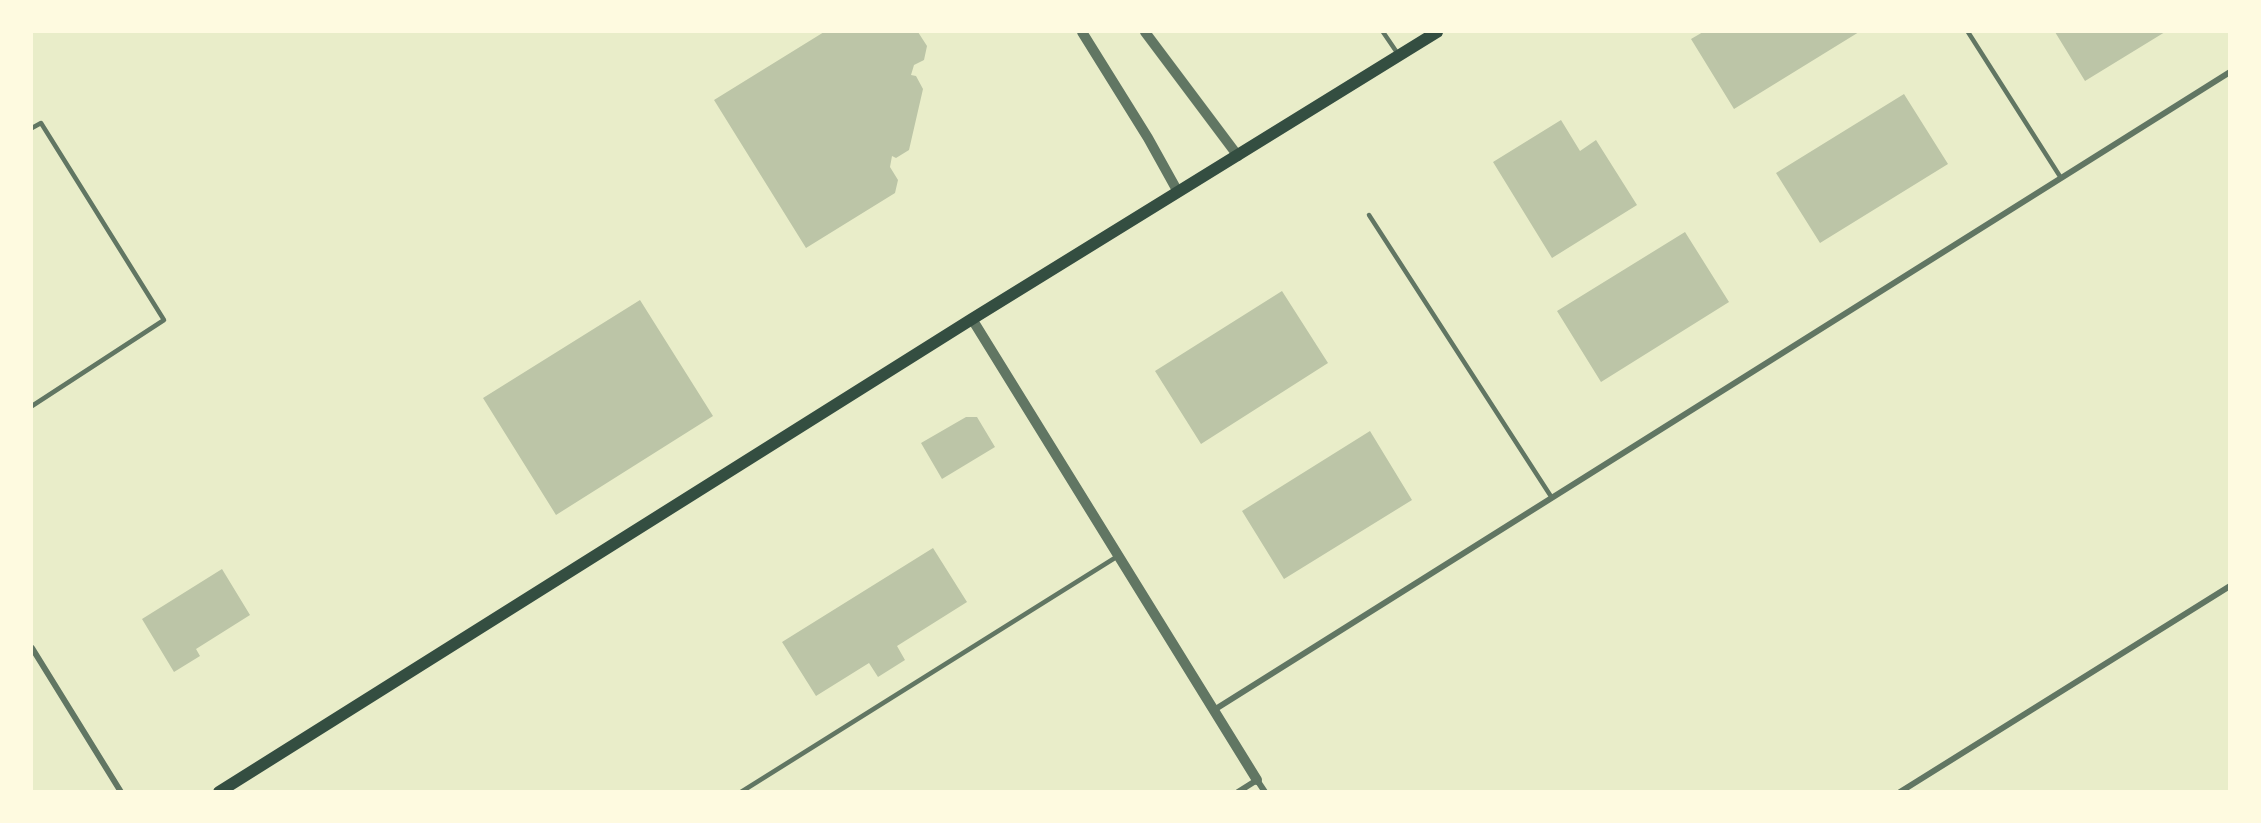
<!DOCTYPE html>
<style>
body{margin:0}
#map{position:relative;width:2261px;height:823px;overflow:hidden;background:#e9edc9;font-family:"PT Sans Narrow",sans-serif}
canvas{display:block}
.frame{position:absolute;inset:0;border:33px solid #fefae0;pointer-events:none}
</style>
<div id="map">
<canvas width="2261" height="823"></canvas>
<div class="frame"></div>
</div>
<script>
const ctx = document.querySelector('canvas').getContext('2d');
ctx.lineJoin = 'round';
function fillPath(path, color) { ctx.fillStyle = color; ctx.fill(path, 'evenodd'); }
function strokePath(path, color, width, dash) { ctx.strokeStyle = color; ctx.lineWidth = width; ctx.lineCap = dash ? 'butt' : 'round'; ctx.setLineDash(dash || []); ctx.stroke(path); }
fillPath(new Path2D(`
 M824,32H918L927,46L924,60L914,65L911,75L916,76L923,89L909,150L896,158L892,156L890,167L898,180L895,193L806,248L714,100Z
 M1703,32H1859L1734,109L1691,39Z
 M2055,32H2165L2085,81Z
 M1904,94L1948,164L1820,243L1776,173Z
 M1561,120L1580,151L1596,140L1637,205L1552,258L1493,162Z
 M1685,232L1729,302L1601,382L1557,311Z
 M1282,291L1328,363L1201,444L1155,371Z
 M640,300L713,416L556,515L483,398Z
 M966,417H977L995,447L942,479L921,443Z
 M1370,431L1412,500L1284,579L1242,511Z
 M933,548L967,602L897,646L905,660L878,677L869,663L816,696L782,642Z
 M222,569L250,615L196,649L200,656L174,672L142,619Z`), '#bcc5a7');
strokePath(new Path2D(`
 M1383,32L1398,54
 M1968,32L2061,178
 M32,128L41,123L164,320L32,406
 M1369,215L1552,498
 M741,792L1118,556`), '#617663', 4.5);
strokePath(new Path2D(`
 M32,648L121,792
 M1214,710L2230,72
 M1238,792L1257,780L1265,792
 M1900,792L2230,586`), '#617663', 6);
strokePath(new Path2D(`
 M1082,32L1148,138L1178,192
 M1145,32L1238,156
 M972,319L1257,780`), '#617663', 10);
strokePath(new Path2D(`
 M219,792L972,319L1437,32`), '#344e41', 12);
</script>
